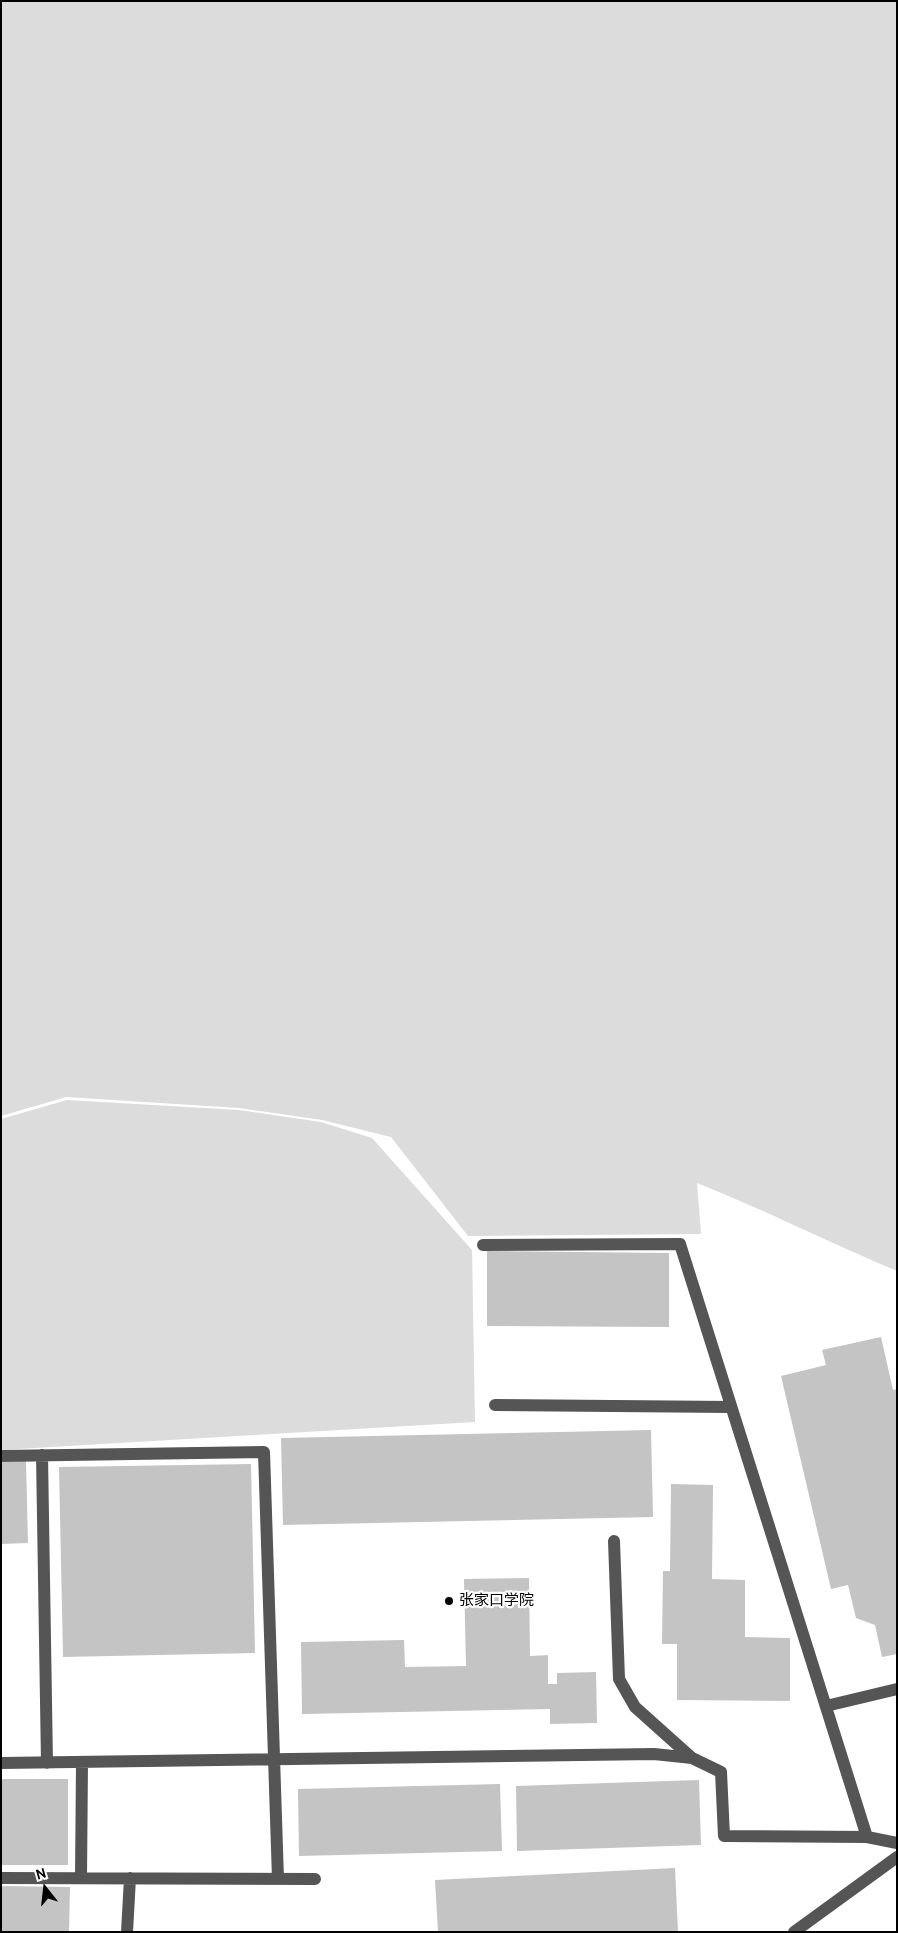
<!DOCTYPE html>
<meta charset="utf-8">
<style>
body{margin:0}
#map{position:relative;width:898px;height:1933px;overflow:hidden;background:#fff;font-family:Cabin,sans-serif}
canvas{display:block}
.frame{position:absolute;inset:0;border:2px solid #000;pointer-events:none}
.north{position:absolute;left:20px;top:1863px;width:50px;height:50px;-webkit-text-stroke:4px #fff;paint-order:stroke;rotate:344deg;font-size:14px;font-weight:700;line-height:20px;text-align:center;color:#000}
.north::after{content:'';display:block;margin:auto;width:18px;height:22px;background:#000;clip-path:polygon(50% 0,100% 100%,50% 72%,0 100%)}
</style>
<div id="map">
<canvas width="898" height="1933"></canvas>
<div class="frame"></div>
<div class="north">N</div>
</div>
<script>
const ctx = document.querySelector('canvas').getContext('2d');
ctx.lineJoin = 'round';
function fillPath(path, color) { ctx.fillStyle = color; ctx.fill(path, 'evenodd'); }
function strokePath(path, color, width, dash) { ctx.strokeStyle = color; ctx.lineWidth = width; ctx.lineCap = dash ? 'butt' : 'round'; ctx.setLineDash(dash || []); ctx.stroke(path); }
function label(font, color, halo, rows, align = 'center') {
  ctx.font = font + ' Cabin,"Noto Sans SC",sans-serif'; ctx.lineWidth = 4.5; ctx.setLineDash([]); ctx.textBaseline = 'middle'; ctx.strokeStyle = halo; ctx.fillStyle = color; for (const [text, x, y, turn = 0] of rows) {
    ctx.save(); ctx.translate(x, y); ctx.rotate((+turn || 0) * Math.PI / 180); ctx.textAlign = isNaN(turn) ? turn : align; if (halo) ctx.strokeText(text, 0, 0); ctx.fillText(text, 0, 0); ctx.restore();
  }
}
fillPath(new Path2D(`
 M1,1H897V1271C830,1243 765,1210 697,1183L701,1234L468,1236L391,1137L322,1120L239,1108L66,1097L1,1116Z
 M67,1100L239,1110L321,1122L372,1138L472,1250L475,1422L1,1450V1119Z`), '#dcdcdc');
fillPath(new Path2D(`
 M487,1251L669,1253V1327L487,1326Z
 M881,1337L893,1390L897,1389V1654L882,1657L875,1625L856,1618L848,1585L831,1589L781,1376L826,1365L822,1350Z
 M651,1430L653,1517L283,1525L281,1438Z
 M26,1461L28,1543L1,1544V1462Z
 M251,1464L255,1653L63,1657L59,1467Z
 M671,1484L713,1485L712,1579L745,1580V1637L790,1638V1701L677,1700V1644H662L663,1571H670Z
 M529,1578L530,1656L548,1655V1684H557V1673L596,1672L597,1723L550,1724V1709L302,1714L301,1642L404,1640L405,1667L466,1666L464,1579Z
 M1,1779H68V1865H1Z
 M699,1780L701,1845L517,1851L516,1786Z
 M500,1784L502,1851L299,1856L298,1789Z
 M675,1868L678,1932H438L435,1880Z
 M1,1886L70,1887L69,1932H1Z`), '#c4c4c4');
strokePath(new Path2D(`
 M483,1245L680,1244L867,1837
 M495,1405L731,1407
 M42,1455L47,1763
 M1,1456L264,1452L278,1879
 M614,1541L619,1679L635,1707L692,1758L721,1772L724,1836L867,1837L897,1843
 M826,1706L897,1689
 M1,1763L654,1754L692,1758
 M1,1878L315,1879
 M81,1878L82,1763
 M127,1932L130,1878
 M794,1932L897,1857`), '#555', 12);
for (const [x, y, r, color] of [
 [449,1601,5,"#000"]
]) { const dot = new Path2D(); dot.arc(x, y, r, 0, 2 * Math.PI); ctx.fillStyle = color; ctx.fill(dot); strokePath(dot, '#fff', 2); }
label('15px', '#000', '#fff', [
 ["张家口学院",459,1601]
], 'left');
</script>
